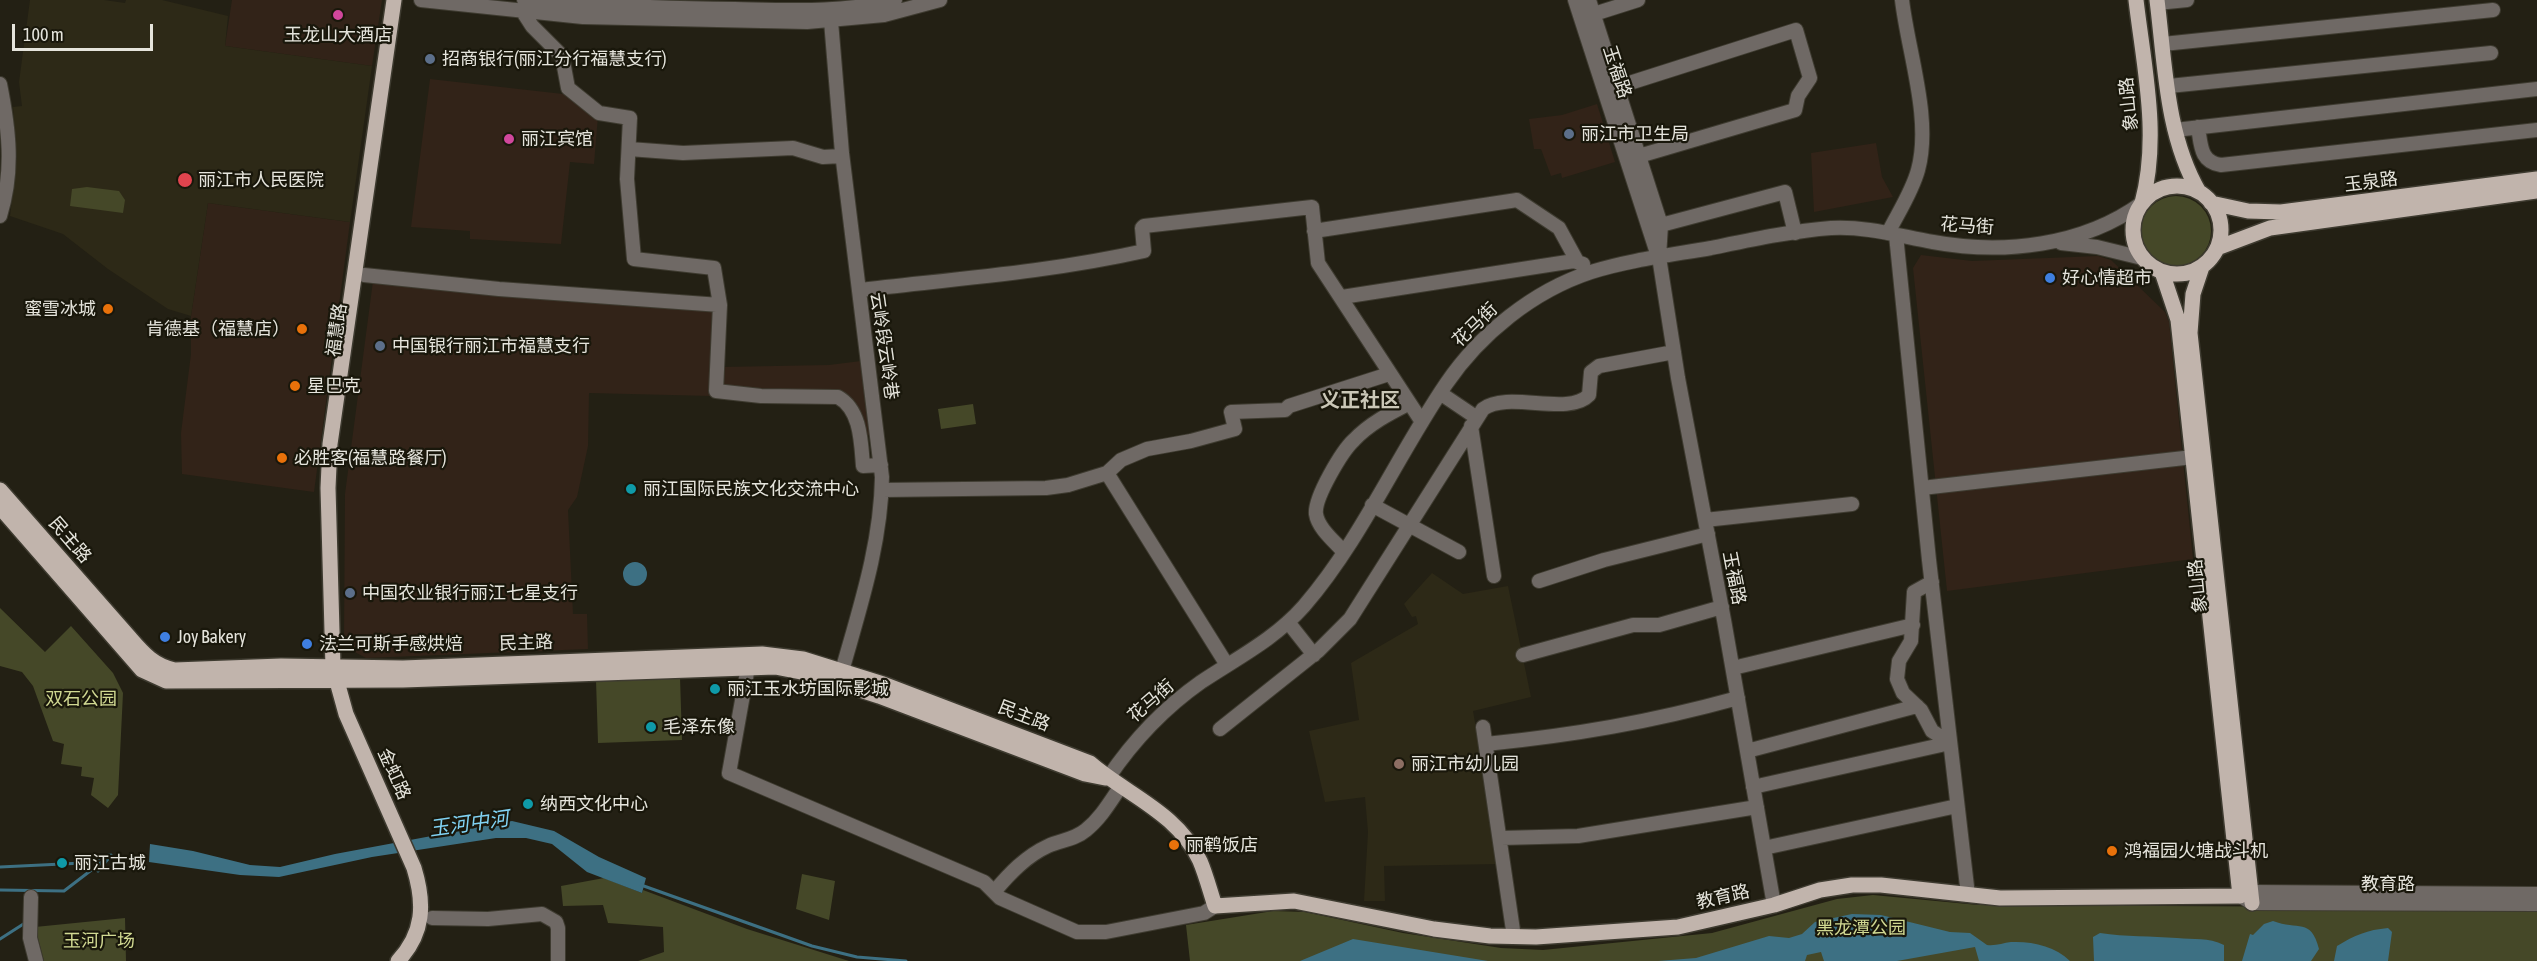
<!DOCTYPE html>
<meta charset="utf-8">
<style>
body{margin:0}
#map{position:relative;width:2537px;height:961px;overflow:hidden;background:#232014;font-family:"Asap Condensed",sans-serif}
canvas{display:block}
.scale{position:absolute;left:12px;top:24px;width:141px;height:27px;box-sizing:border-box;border:3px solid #e5e4dc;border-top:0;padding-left:8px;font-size:18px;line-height:21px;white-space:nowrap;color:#e5e4dc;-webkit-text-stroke:4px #19170b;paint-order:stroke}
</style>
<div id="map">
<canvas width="2537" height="961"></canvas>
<div class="scale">100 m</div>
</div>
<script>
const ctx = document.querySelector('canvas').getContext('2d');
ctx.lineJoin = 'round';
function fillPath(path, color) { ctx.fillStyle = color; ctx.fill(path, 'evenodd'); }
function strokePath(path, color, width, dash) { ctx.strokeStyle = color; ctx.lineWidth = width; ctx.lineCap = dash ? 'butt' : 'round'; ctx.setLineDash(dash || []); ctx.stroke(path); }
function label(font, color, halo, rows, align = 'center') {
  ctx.font = font + ' "Asap Condensed","Noto Sans SC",sans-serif'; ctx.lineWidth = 4.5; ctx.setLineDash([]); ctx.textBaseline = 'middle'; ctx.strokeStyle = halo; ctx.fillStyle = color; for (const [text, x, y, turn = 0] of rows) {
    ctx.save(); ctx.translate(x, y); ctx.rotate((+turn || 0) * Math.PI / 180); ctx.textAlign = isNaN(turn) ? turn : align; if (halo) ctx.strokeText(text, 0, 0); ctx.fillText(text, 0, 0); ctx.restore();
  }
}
fillPath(new Path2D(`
 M232,0H382L372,66L225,46Z
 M430,79L563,94L598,116L594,164L570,162L561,244L470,239V231L411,227Z
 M1597,104L1615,162L1562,178L1561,173L1551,176L1541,149H1534L1529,119L1562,115Z
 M1876,143L1882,177L1893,197L1814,212L1811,153Z
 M208,203L350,222L314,492L182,474L181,433L191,354V316Z
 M1921,255L1972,261L2098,256L2111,260L2165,312L2169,322L2193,559L1947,591L1913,268Z
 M373,281L723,308L722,367L829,365L861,361L871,435L854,437L850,410L838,405L748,401L712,396L589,393L588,446L577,497L568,510L573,614H587L588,649L366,658L351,650L344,641L345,494Z`), '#322318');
fillPath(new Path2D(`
 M30,0H104L125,3L126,0H162L228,16L225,46L372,66L350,222L208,203L191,316L168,309L108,269L63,234L10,216L17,158L13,107L22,106L19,82Z
 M1432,573L1463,594L1508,586L1531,697L1473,711L1499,864L1384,866L1385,901H1364L1368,832L1365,797L1325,802L1309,731L1359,720L1351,663L1418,624L1416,616L1412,617L1404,604Z`), '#2d2917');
fillPath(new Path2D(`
 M87,187L119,191L125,200L123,213L70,206L72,189Z
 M2141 231a35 35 0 1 1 70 0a35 35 0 1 1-70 0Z
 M973,404L976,424L941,429L938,409Z
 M0,608L45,652L71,626L113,673L123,693L118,795L108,808L91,795L94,778L81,776L82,767L61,764L64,744L53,741L33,686L22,672L0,666Z
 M680,677L682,740L598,743L596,680Z
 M802,874L835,881L829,920L796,909Z
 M604,878L642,893L643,890L747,929L849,961H638L664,952L663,927L608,923L603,905L563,906L561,886Z
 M1873,895L1978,905L2537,908V961H1190L1186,925L1273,911L1305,912L1403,933L1501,948L1543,950L1712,933L1837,899Z
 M125,918L126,961H44L35,927Z`), '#454828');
fillPath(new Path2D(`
 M623 574a12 12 0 1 1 24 0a12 12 0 1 1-24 0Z
 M512,821L554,831L599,857L646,878L642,893L587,872L552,844L526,838H496L372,857L279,877L240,875L149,862L150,844L193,851L250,865L280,867L335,854Z
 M1852,914L1881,915L1950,932L1970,933L1987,945C1996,946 2003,943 2011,942C2032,941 2055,946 2070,961H1979L1975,947L1897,961H1824L1821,952L1807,955L1805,961H1658L1696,958L1769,936L1789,938L1802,934L1815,922Z
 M2273,921C2298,931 2311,917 2319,949L2311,961H2242L2250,934L2253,935L2264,924Z
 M2388,928L2392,932L2388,961H2334L2337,946C2355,935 2367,930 2388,928Z
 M2100,933C2126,937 2151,936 2177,938C2194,940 2208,937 2224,945V961H2094L2093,937Z
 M1353,939L1488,961H1300Z`), '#3d7083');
strokePath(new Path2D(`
 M0,867L83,863L109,855
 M98,871L108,859
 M641,885L812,946L857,957L906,961
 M0,890L64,891L111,855
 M0,939L25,923`), '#3d7083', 3);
const minor = new Path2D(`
 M421,0L583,17L807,22L884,15L940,0
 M524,0C595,6 665,8 735,9C789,10 843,13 895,0
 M1575,0L1657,253
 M1589,0L1661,225L1659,257L1678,378L1724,620L1774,905
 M2157,3L2187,0
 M523,12L532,26L562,56L568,88L599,113L630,118L627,179L634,259L714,268L720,305L716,391L761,396L838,397C861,410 861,442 863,466L881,465
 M1594,14L1638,0
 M831,21L842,153L882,477C881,544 860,607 842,671
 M2163,44L2493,10
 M0,84C9,129 14,171 0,216
 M2169,86L2491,53
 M1617,87L1796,30L1810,78L1798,96L1795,110L1639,156
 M2198,127C2201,145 2200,162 2221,165L2537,130
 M2175,130L2537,89
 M629,149L683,153L793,148L823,157L842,156
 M1661,225L1785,192L1795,233
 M1314,231L1517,200L1559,228L1577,261
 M1888,233C1898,213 1912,192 1918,170C1932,119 1908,52 1902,0
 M1896,235L1929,560L1968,895
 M2061,243L2097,247L2142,258
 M364,275L499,289L720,305
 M859,290C954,279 1051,272 1144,251L1142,228L1144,226L1312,207L1318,263L1422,422
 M1342,297L1574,261L1583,264
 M1440,393L1477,418
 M1471,426L1494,576
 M1107,473L1227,665
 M1922,488L2193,457
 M882,490L1046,488L1068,485L1107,473L1121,460L1147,449L1191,441L1235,429L1231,412L1285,410L1289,406L1389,374
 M1372,505L1459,552
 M1705,520L1852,504
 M1343,551C1334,541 1318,528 1316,514C1314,498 1342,451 1354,440C1369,424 1390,413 1408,404
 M1539,581L1604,560L1708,534
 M1932,582L1914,592L1911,641L1899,661L1897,679L1903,693L1921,710L1932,731L1950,743
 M1288,622L1314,655
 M1523,655L1633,625H1659L1722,607
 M748,667L729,773L984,882L1000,898L1077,932H1106L1204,913L1215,906
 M1733,668L1913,625
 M1483,727L1514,937
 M1220,729L1318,651L1350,619L1483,409C1508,390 1568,417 1589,395L1591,372L1599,366L1674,352
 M1486,744C1575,735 1651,722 1738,698
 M1747,751L1917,706
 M1108,778C1133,741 1164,708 1201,682C1237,658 1275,639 1304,606C1361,540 1397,456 1446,384C1480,334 1533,291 1591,272C1629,260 1671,255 1711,248C1750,240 1791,231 1831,228C1866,226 1899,236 1933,242C2003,255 2083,246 2142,203
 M1753,787L1950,743
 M1501,838L1578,836L1757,807
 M1764,848L1957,806
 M994,892C1009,874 1026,856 1048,846C1061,840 1074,840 1086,830C1101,818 1110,802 1121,786
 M2243,896L2251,892L2537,894
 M31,897L30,938L36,961
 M2242,897L2252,903L2537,904
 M432,918L488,919L542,914L556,922L558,928V961`);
const major = new Path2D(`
 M394,0L330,444L328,488L333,667L346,714L414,868C425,904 424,933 398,961
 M2136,0C2144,68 2160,136 2142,203
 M2157,0C2165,64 2166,135 2199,192
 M2133 230a44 44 0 1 1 88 0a44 44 0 1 1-88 0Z
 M2211,203L2248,211L2281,212L2537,179
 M2217,248L2270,228L2537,191
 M2202,267L2193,294L2190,333L2252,903
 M0,490L130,638C143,653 154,666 175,670L281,666L403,668L762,654L803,659L883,684L1090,763C1127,795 1178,813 1200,861C1206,875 1210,891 1215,906L1294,901L1434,929L1490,936L1536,937L1678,927L1774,905L1820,890L1852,885H1881L2000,898L2240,896L2178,320L2162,272
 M0,507L142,670L166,681L403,680L775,667L811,674L879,696L1085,774L1105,778`);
strokePath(minor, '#3e3b30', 16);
strokePath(major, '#3e3b30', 18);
strokePath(minor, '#6f6965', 14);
strokePath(major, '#c1b4ac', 15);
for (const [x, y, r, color] of [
 [338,15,6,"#d1479c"],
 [430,59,6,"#5c6f8a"],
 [1569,134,6,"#5c6f8a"],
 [509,139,6,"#d1479c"],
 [185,180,8,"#e0444e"],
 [2050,278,6,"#3f7fe0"],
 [108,309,6,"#e8710a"],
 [302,329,6,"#e8710a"],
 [380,346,6,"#5c6f8a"],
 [295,386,6,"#e8710a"],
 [282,458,6,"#e8710a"],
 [631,489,6,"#0f9aa8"],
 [350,593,6,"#5c6f8a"],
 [165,637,6,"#3f7fe0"],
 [307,644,6,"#3f7fe0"],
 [715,689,6,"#0f9aa8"],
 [651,727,6,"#0f9aa8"],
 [1399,764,6,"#8d6e63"],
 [528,804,6,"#0f9aa8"],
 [1174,845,6,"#e8710a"],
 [2112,851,6,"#e8710a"],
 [62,863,6,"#0f9aa8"]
]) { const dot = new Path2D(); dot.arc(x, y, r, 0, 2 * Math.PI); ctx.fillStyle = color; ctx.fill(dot); strokePath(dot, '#19170b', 2); }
label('18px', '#e5e4dc', '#19170b', [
 ["玉龙山大酒店",338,35,"center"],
 ["招商银行(丽江分行福慧支行)",442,59],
 ["丽江市卫生局",1581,134],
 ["丽江宾馆",521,139],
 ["丽江市人民医院",198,180],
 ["好心情超市",2062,278],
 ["蜜雪冰城",96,309,"right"],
 ["肯德基（福慧店）",290,329,"right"],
 ["中国银行丽江市福慧支行",392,346],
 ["星巴克",307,386],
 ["必胜客(福慧路餐厅)",294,458],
 ["丽江国际民族文化交流中心",643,489],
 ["中国农业银行丽江七星支行",362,593],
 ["Joy Bakery",177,637],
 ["法兰可斯手感烘焙",319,644],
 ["丽江玉水坊国际影城",727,689],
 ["毛泽东像",663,727],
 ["丽江市幼儿园",1411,764],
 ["纳西文化中心",540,804],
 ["丽鹤饭店",1186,845],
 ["鸿福园火塘战斗机",2124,851],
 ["丽江古城",74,863]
], 'left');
label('18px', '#e5e4dc', '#19170b', [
 ["玉福路",1617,72,72],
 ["象山路",2129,104,-96],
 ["玉泉路",2371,182,-7],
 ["花马街",1967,226,4],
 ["花马街",1475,325,-44],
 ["福慧路",337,330,-82],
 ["云岭段云岭巷",884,346,82],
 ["民主路",70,540,49],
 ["玉福路",1734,578,79],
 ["象山路",2198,586,-96],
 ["民主路",526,643,-2],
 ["花马街",1151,701,-41],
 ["民主路",1024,716,21],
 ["金虹路",394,774,66],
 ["教育路",2388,884],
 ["教育路",1723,897,-13]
]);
label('18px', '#d1d992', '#19170b', [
 ["双石公园",81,699],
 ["黑龙潭公园",1861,928],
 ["玉河广场",99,941]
]);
label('bold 20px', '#cac7b7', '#19170b', [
 ["义正社区",1360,401]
]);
label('italic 20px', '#81d3f4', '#19170b', [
 ["玉河中河",469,824,-8]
]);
</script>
